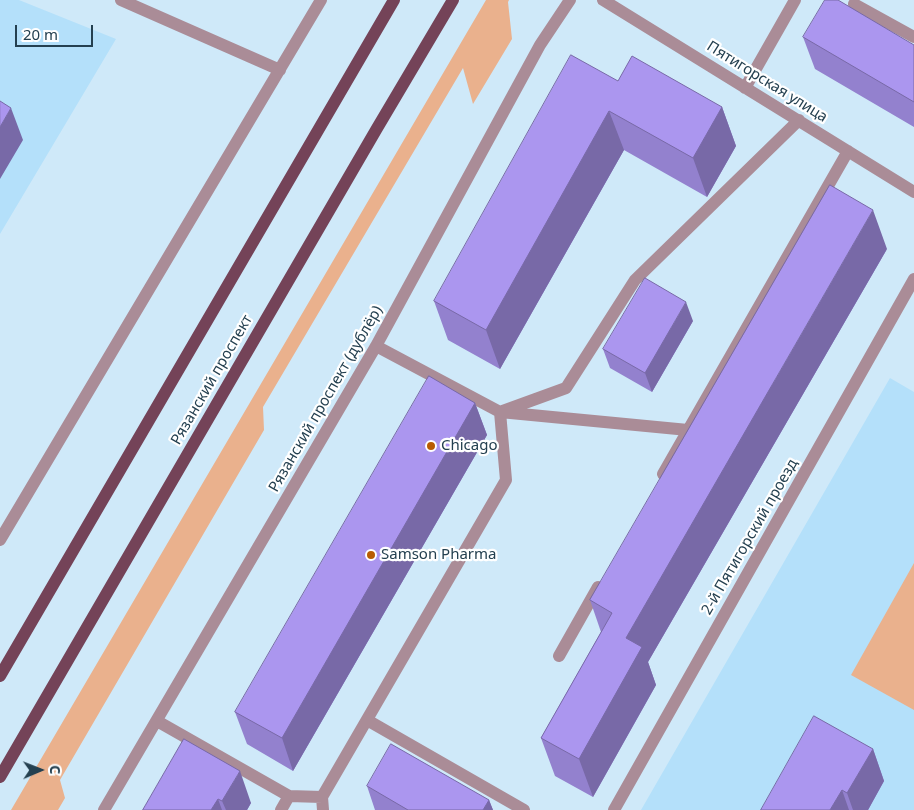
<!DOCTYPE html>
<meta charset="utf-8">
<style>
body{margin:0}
#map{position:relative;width:914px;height:810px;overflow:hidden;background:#cfe9f9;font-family:"Noto Sans",sans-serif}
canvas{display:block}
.north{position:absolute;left:15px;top:745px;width:50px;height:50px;-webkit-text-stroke:4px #fff;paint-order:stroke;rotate:89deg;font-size:14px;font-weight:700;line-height:20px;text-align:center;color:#244050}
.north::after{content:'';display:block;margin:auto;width:18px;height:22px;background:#244050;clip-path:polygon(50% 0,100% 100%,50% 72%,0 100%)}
.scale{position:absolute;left:15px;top:25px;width:78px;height:22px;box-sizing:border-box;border:2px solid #244050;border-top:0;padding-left:6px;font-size:15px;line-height:18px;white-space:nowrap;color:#244050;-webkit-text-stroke:4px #fff;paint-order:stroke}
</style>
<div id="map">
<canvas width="914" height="810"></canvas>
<div class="north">С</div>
<div class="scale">20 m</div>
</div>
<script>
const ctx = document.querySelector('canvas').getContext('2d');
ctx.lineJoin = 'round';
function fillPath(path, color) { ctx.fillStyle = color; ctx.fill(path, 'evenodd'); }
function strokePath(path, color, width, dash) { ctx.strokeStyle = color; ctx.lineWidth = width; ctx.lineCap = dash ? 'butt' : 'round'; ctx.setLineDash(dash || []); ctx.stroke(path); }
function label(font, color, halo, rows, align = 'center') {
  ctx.font = font + ' "Noto Sans",sans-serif'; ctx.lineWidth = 4.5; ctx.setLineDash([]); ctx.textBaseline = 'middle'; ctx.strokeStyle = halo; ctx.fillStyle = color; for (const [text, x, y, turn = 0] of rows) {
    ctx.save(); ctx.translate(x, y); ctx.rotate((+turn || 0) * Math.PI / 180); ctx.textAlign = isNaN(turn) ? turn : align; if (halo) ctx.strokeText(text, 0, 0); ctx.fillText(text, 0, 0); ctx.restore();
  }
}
fillPath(new Path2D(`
 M0,0H19L116,39L0,234Z
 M890,378L914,392V810H641Z`), '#b4e0fa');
fillPath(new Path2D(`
 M486,0H509L508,2L512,39L473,104L463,68L263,407L264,430L60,780L65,798L58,810H11Z
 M914,563V710L851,675Z`), '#eab18d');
strokePath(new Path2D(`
 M121,0L280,70
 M603,0L914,192
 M854,4L914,37
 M745,88L795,0
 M376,346L500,412L688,430
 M663,474L848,151
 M0,540L321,0
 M559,656L598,587
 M367,720L524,810
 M157,721L289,796
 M322,797L323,810
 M104,810L376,346L540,45L570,0
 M281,810L289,796L322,797L506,480L500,412L566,388L635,280L799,120
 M614,810L914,279`), '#aa8c97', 12);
strokePath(new Path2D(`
 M0,676L394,0
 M0,777L376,130L453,0`), '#744358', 12);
fillPath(new Path2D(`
 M803,37L914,45V127L815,69Z
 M618,81L722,107L736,146L707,197L624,150L500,369L448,340L434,301Z
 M887,249L648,662L656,685L593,797L555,776L541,738L601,632L590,600Z
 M693,321L652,392L610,368L603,349Z
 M475,403L487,435L293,771L247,744L235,712Z
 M184,739L251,803L247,810H143Z
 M873,749L884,781L868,810H761Z
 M367,786L489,800L493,810H375Z`), '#9381ce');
fillPath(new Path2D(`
 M722,107L736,146L707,197L693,158Z
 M11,108L23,140L0,179V127Z
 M609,111L624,150L500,369L486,330Z
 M873,210L887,249L648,662L656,685L593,797L579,759L626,638Z
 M686,302L693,321L652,392L645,373Z
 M475,403L487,435L293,771L282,738Z
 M873,749L884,781L868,810H853L847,793Z
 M240,771L251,803L247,810H226L222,801Z
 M842,790L849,810H830Z
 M218,799L222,810H211Z
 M489,800L493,810H483Z`), '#7869a7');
const building = new Path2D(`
 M825,0H838L914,45V102L803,37Z
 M571,55L618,81L632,56L722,107L693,158L609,111L486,330L434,301Z
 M0,101L11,108L0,127Z
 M830,185L873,210L626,638L642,647L579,759L541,738L612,613L590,600Z
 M645,278L686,302L645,373L603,349Z
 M429,376L475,403L282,738L235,712Z
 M814,716L873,749L847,793L842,790L830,810H761Z
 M184,739L240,771L222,801L218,799L211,810H143Z
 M391,744L489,800L483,810H408L367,786Z`);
fillPath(building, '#ab96ef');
strokePath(building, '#7869a7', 1);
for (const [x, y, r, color] of [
 [431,446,5,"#b85c02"],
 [371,555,5,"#b85c02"]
]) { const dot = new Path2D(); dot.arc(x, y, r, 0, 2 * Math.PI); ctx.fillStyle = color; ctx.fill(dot); strokePath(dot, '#fff', 2); }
label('15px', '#244050', '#fff', [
 ["Пятигорская улица",767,82,32],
 ["Рязанский проспект",212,380,-60],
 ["Рязанский проспект (дублёр)",326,399,-60],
 ["2-й Пятигорский проезд",750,537,-60]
]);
label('15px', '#244050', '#fff', [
 ["Chicago",441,446],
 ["Samson Pharma",381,555]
], 'left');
</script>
